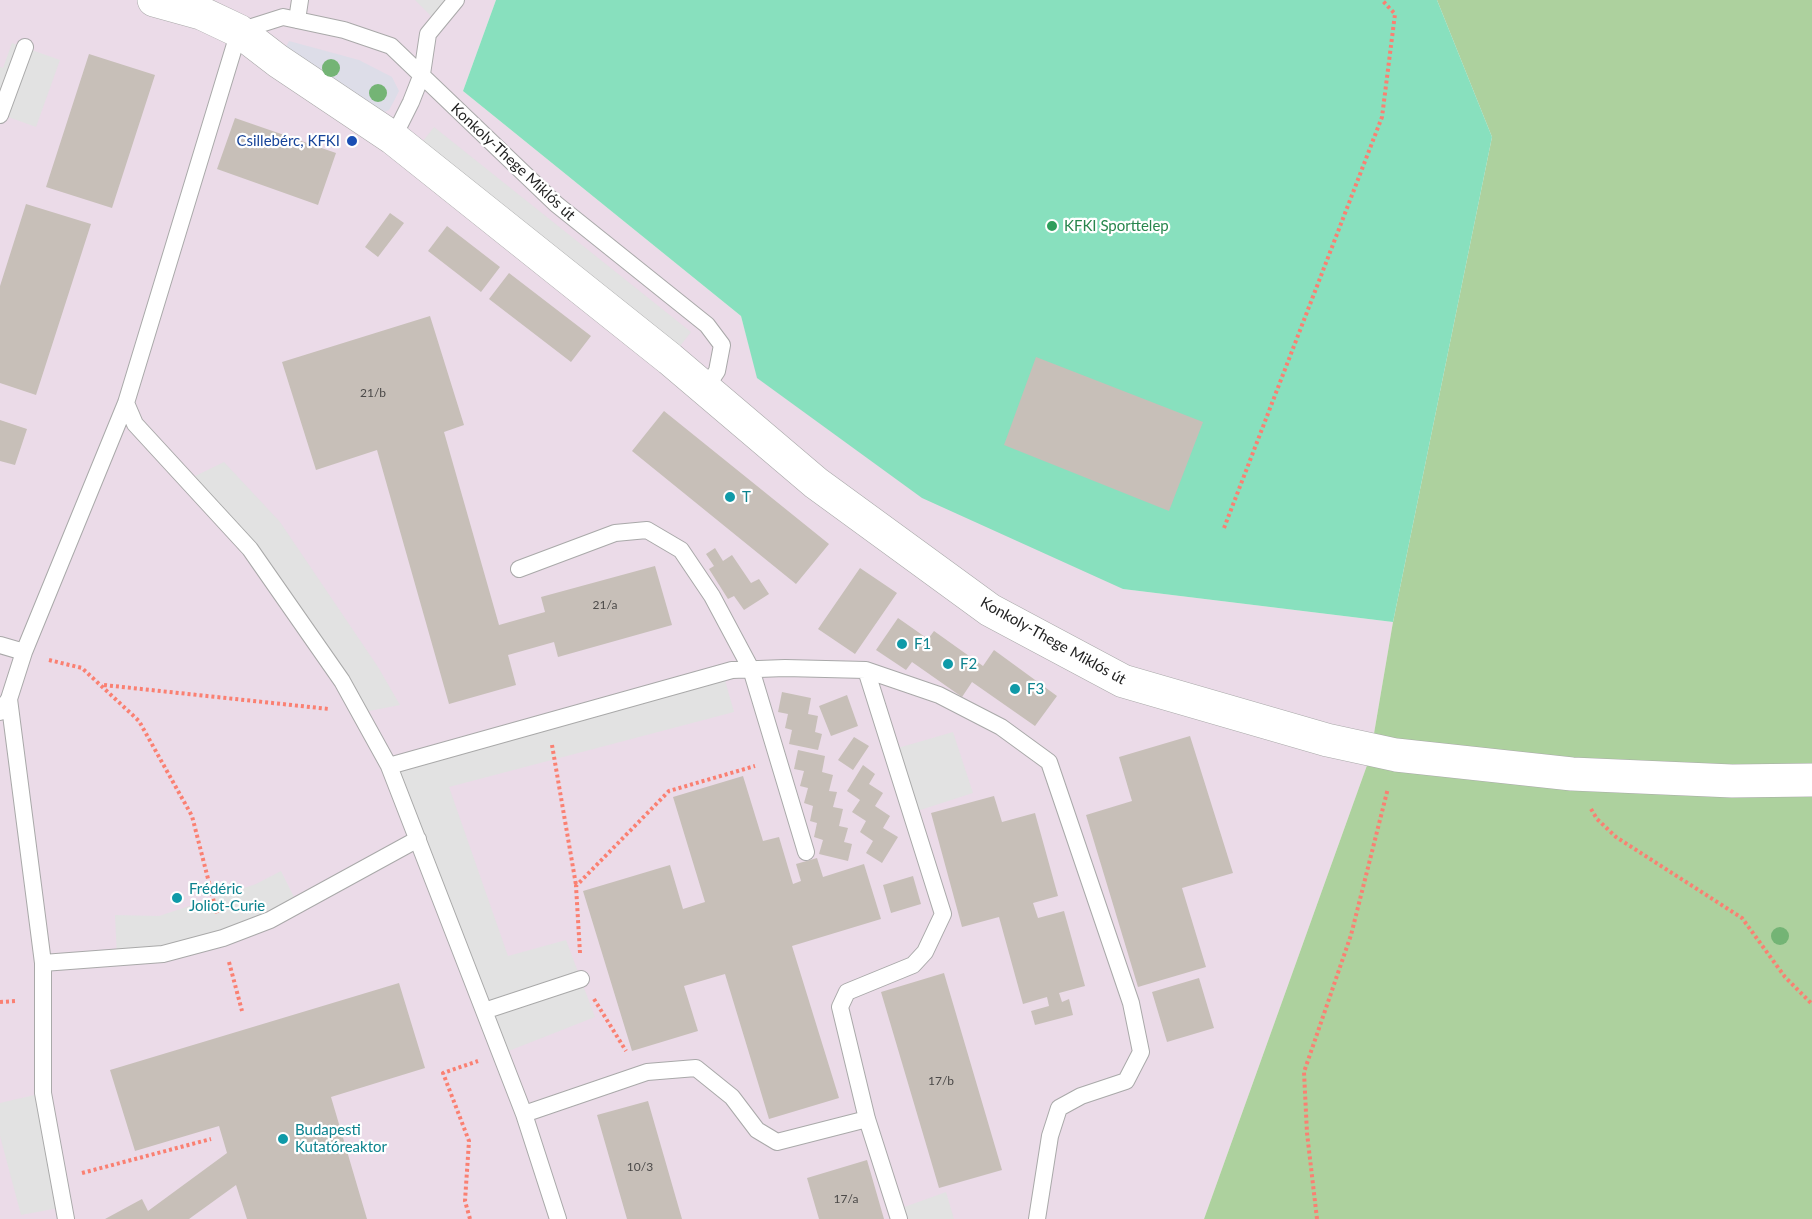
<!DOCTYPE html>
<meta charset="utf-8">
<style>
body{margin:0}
canvas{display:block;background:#f2efe9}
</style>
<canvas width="1812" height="1219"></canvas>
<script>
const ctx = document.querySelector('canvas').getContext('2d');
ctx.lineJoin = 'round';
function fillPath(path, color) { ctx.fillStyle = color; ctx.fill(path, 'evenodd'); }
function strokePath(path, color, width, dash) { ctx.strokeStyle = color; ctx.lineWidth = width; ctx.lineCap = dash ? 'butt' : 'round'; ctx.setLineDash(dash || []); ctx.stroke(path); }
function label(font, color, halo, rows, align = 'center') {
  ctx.font = font + ' Lato,sans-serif'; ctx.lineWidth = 4.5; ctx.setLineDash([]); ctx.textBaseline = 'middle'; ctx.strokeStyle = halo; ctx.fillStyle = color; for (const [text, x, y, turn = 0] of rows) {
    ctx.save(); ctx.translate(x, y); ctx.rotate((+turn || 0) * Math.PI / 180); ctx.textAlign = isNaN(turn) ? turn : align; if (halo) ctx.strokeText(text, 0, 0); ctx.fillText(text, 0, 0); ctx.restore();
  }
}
fillPath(new Path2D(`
 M0,0H496L463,91L741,316L758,378L1123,589L1393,622L1370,757L1204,1219H0Z`), '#ebdbe8');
fillPath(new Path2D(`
 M1437,0H1812V1219H1204L1370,757L1393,622L1492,137Z`), '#add19e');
fillPath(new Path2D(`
 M496,0H1437L1492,137L1393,622L1123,589L922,498L757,378L741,316L463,91Z`), '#88e0be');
fillPath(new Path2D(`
 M415,0H456L436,21Z
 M12,43L60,60L36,127L0,114V67L3,68Z
 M434,127L691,332L670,359L413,154Z
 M224,462L280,522L378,667L400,705L359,713L342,681L187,480Z
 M723,673L734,712L449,787L508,956L566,940L595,1017L501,1054L389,766Z
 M953,732L973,793L911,813L891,750Z
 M281,871L298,905L270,920L117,958L115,915L159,916L256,884Z
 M43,1093L64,1207L21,1215L0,1136V1103Z
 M946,1192L954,1219H899L896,1210Z`), '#e2e2e2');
fillPath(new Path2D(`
 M289,41L359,60L392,77L399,91L394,101L389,110L379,114L281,56Z`), '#dddde8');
fillPath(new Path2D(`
 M89,54L155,75L112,208L46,187Z
 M235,118L336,153L318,205L217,169Z
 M26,204L91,224L36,395L0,383V286Z
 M390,213L404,223L378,257L365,247Z
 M447,226L500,267L481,292L428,251Z
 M509,273L591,336L571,362L489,299Z
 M430,316L464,425L444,432L499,625L545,612L541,597L655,566L672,625L558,657L554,642L508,655L516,685L449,704L377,450L316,470L282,362Z
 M1036,357L1203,422L1169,511L1004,445Z
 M664,411L829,544L796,584L632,451Z
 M0,420L27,429L15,465L0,461Z
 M715,548L723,561L732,555L751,583L759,579L769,594L744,610L734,596L728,599L709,569L714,566L706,554Z
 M860,568L897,593L855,654L818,629Z
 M898,618L928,639L934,631L983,666L994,650L1057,696L1035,726L972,682L962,697L912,662L906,670L876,650Z
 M782,692L811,698L808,714L818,716L815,732L822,734L818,750L789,744L792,730L785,728L788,714L778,712Z
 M847,695L858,726L831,736L819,706Z
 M1190,736L1233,873L1182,888L1206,967L1138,987L1086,815L1132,801L1119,757Z
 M854,737L869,746L853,770L838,760Z
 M798,750L825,756L822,772L833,775L829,791L837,792L833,807L843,809L839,826L848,828L844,842L852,844L848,861L819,854L823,840L814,837L817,823L810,821L813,806L804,803L808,788L800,786L804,771L794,769Z
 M863,765L875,774L869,784L883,793L875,806L890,816L883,828L898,837L882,863L866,853L873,841L860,832L866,821L852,812L860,800L847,791Z
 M743,776L763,841L779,837L793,884L801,881L796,864L817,858L823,877L864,864L881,919L792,946L839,1098L769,1119L725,974L684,986L698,1031L632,1051L583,891L670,865L683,909L705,902L673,797Z
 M994,796L1002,822L1035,813L1058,896L1033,903L1038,918L1064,911L1085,986L1059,993L1062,1002L1069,999L1073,1015L1035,1025L1031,1011L1049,1006L1047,997L1023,1004L999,917L962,927L931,813Z
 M913,876L921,904L891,913L883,885Z
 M944,973L1002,1170L939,1188L881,992Z
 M1199,978L1214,1028L1167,1042L1152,992Z
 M399,983L425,1068L331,1097L367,1219H247L236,1185L189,1219H105L142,1199L148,1211L227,1153L219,1126L135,1151L110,1070Z
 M648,1101L682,1219H627L597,1115Z
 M867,1160L884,1219H819L807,1178Z`), '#c7bfb8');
const lane = new Path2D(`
 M297,20L300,0
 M0,115L25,47
 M393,138L411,102L422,74L428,34L456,0
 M126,403L135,424L250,549L342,681L389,766L524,1114L558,1219
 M519,569L615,533L647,530L681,550L712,596L751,669L806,852
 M0,645L24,652
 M866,670L943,914L925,952L913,965L847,992L840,1007L867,1119L899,1219
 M9,699L43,963V1093L66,1219
 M0,712L9,699L24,652L126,403L239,31L283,17L344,30L391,46L556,204L707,325L722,345L717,371L705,389
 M389,766L732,670L785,668L866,670L939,695L1001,727L1049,762L1131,1003L1141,1052L1126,1081L1081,1096L1059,1108L1050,1136L1037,1219
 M43,963L163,954L223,938L270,920L418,839
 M484,1011L581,979
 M524,1114L647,1072L696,1068L732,1097L757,1130L777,1142L867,1119`);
const street = new Path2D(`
 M154,0L201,13L239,31L278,61L393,138L670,359L816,483L990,610L1123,681L1327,740L1396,755L1572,774L1732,781L1812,780`);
strokePath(lane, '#a9a9a9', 18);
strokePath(street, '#a9a9a9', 34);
strokePath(new Path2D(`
 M1224,528L1382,117L1395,14L1382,0
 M49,660L82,668L139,721L192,816L217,914
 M104,685L329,709
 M552,745L576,885
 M1591,809L1597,819L1616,837L1742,918L1785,977L1812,1004
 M580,953L576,886L669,791L755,766
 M229,962L242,1011
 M594,999L626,1051
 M0,1002L17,1001
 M82,1173L211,1139
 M470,1219L465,1201L469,1141L443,1073L478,1061
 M1317,1219L1307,1133L1304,1072L1351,935L1388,788`), '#fa8072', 4, [3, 3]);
strokePath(lane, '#fff', 16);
strokePath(street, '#fff', 33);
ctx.fillStyle = '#74b475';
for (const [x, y] of [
 [331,68],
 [378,93],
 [1780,936]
]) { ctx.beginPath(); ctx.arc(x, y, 9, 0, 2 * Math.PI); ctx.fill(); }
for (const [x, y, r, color] of [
 [352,141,6,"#1a4fb4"],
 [1052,226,6,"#2e9e5b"],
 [730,497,6,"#0f9aa8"],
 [902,644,6,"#0f9aa8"],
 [948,664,6,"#0f9aa8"],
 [1015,689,6,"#0f9aa8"],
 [177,898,6,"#0f9aa8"],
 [283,1139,6,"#0f9aa8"]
]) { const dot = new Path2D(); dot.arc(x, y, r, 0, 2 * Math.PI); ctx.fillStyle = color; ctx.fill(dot); strokePath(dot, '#fff', 2); }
label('12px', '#4b4948', null, [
 ["21/b",373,393],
 ["21/a",605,605],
 ["17/b",941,1081],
 ["10/3",640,1167],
 ["17/a",846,1199]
]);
label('15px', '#164399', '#fff', [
 ["Csillebérc, KFKI",340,141]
], 'right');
label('15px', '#222', '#fff', [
 ["Konkoly-Thege Miklós út",513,162,43],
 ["Konkoly-Thege Miklós út",1053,641,29]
]);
label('15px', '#27864d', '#fff', [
 ["KFKI Sporttelep",1064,226]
], 'left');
label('15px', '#0d838f', '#fff', [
 ["T",742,497],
 ["F1",914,644],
 ["F2",960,664],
 ["F3",1027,689],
 ["Frédéric",189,889],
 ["Joliot-Curie",189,906],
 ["Budapesti",295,1130],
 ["Kutatóreaktor",295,1147]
], 'left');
</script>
